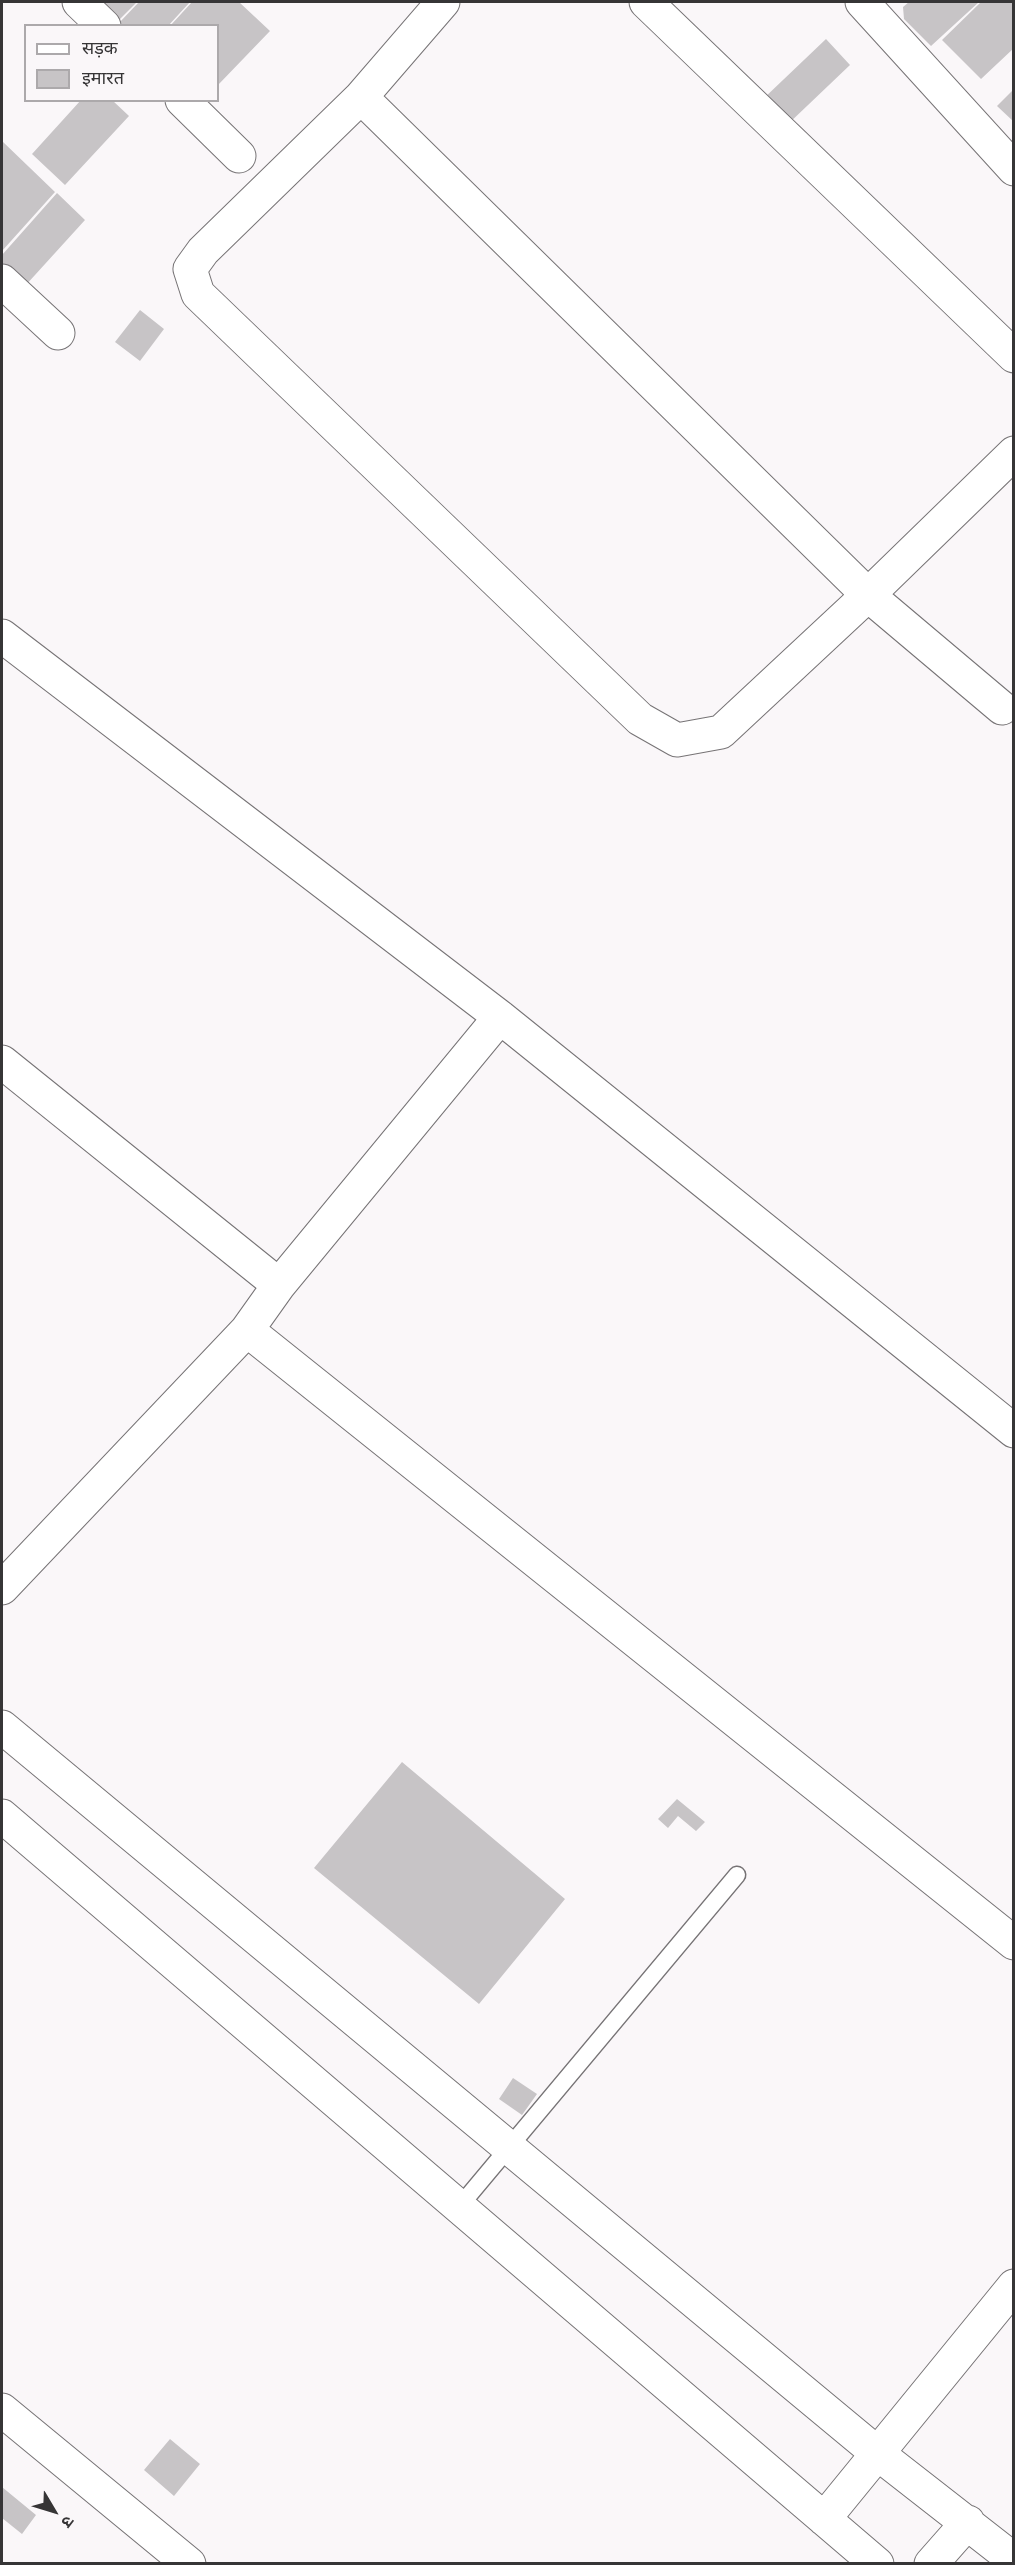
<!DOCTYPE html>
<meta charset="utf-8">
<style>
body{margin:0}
#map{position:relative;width:1015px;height:2565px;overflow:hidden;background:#faf7f9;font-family:"Libre Baskerville","Noto Sans Devanagari",serif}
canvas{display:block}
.frame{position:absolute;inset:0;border:3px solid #363536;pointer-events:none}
.legend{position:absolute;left:24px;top:24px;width:195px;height:78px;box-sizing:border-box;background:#faf7f9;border:2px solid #aca9ab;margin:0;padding:8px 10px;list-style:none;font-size:18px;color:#363536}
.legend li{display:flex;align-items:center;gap:12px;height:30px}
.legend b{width:30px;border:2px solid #aca9ab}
.north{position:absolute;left:24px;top:2481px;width:60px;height:60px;-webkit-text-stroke:4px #faf7f9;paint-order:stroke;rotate:128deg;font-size:16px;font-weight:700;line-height:24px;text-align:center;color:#363536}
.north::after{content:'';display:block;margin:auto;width:21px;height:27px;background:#363536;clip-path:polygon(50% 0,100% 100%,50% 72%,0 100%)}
</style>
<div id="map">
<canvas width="1015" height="2565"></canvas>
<div class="frame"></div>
<ul class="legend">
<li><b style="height:8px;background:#fff"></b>सड़क</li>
<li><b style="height:16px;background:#c7c4c6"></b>इमारत</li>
</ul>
<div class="north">उ</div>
</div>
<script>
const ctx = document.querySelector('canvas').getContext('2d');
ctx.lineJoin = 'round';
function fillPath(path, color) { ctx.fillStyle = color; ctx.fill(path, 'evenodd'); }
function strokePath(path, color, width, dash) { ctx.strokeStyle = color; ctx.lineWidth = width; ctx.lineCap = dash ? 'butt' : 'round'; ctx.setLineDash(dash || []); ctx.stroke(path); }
fillPath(new Path2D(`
 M93,2H137L116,23Z
 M139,2H190L168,26H121L118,24Z
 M192,2H239L270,31L218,85V26H170Z
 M909,2H979L931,46L904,19L903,7Z
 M981,2L1014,3V48L981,79L942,40Z
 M826,39L850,65L786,126L762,100Z
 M1014,89V122L997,106Z
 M81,100H112L129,116L65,185L32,154Z
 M2,141L55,192L2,251Z
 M57,193L85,220L25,286L2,265V255Z
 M140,310L164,329L140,361L115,342Z
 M402,1762L565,1899L479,2004L314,1868Z
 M677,1799L705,1822L696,1831L678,1816L668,1828L658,1819Z
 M513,2078L537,2094L522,2115L499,2099Z
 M170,2439L200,2464L174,2496L144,2470Z
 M2,2487L36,2515L22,2534L2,2518Z`), '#c7c4c6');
const lane = new Path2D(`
 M459,2207L737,1875`);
const street = new Path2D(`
 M79,2L104,26
 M646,2L1014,356
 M862,2L1014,169
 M361,97L443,2
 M182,100L239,156
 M2,281L58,333
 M2,636L500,1017L1014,1431
 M1002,708L868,595L361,97L203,251L190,269L198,294L640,719L677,740L721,732L868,595L1014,453
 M2,1062L279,1285
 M247,1330L1014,1943
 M2,1588L247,1330L279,1285L500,1017
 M2,1727L877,2453L1014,2560
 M2,1816L877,2564
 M2,2410L189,2564
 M824,2519L1014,2286
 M931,2564L968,2522`);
strokePath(lane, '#767375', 19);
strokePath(street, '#767375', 35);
strokePath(lane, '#fff', 16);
strokePath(street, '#fff', 33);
</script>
